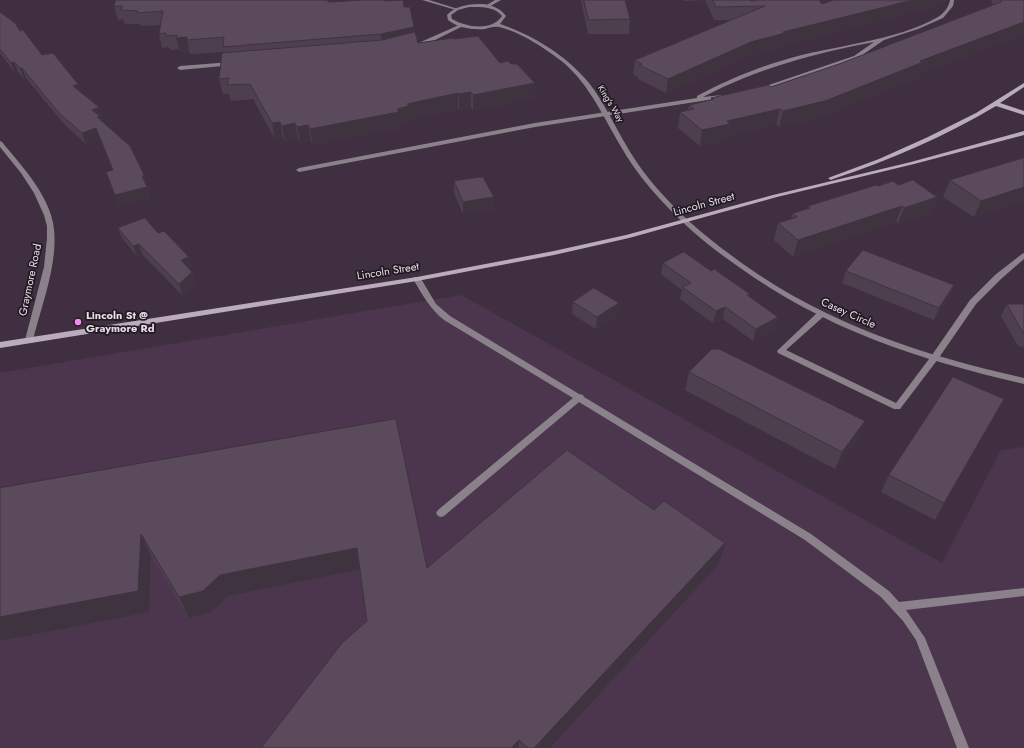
<!DOCTYPE html>
<style>
body{margin:0}
canvas{display:block;background:#402f40}
</style>
<canvas width="1024" height="748"></canvas>
<script>
const ctx = document.querySelector('canvas').getContext('2d');
ctx.lineJoin = 'round';
function fillPath(path, color) { ctx.fillStyle = color; ctx.fill(path, 'evenodd'); }
function strokePath(path, color, width, dash) { ctx.strokeStyle = color; ctx.lineWidth = width; ctx.lineCap = dash ? 'butt' : 'round'; ctx.setLineDash(dash || []); ctx.stroke(path); }
function label(font, color, halo, rows, align = 'center') {
  ctx.font = font + ' Jost,sans-serif'; ctx.lineWidth = 3.5; ctx.setLineDash([]); ctx.textBaseline = 'middle'; ctx.strokeStyle = halo; ctx.fillStyle = color; for (const [text, x, y, turn = 0] of rows) {
    ctx.save(); ctx.translate(x, y); ctx.rotate((+turn || 0) * Math.PI / 180); ctx.textAlign = isNaN(turn) ? turn : align; if (halo) ctx.strokeText(text, 0, 0); ctx.fillText(text, 0, 0); ctx.restore();
  }
}
fillPath(new Path2D(`
 M461,295L942,563L1001,450L1024,447V748H0V373Z`), '#4c364d');
fillPath(new Path2D(`
 M422,0H429L458,9L456,10Z
 M495,0H501L489,7L485,6Z
 M950,0H954L953,6L943,18L918,29L884,40L858,58L762,90L757,89L854,56L874,42C812,54 759,68 703,97L723,95L724,96L721,98L535,127L299,172L296,170L299,168L535,123L697,98V96C725,81 753,69 784,60C833,45 894,42 938,17C944,13 949,7 950,0Z
 M459,25L463,26L433,41L416,46L414,45Z
 M231,62L234,64L233,65L180,70L177,68L180,66Z
 M1024,253V259L1001,279L976,304L938,359L900,409H894L778,353L777,351L817,313H823L824,315L823,317L786,350L896,403L932,355L970,300L995,275L1022,254Z
 M414,277H420L436,304L450,316L579,394L583,395L584,397L811,534L889,591L899,602L1024,588V596L906,610L925,638L969,748H957L916,640L903,621L881,597L805,540L579,402L444,516L441,517L438,516L436,513L438,510L573,398L444,320C430,309 422,294 413,279Z`), '#8a818a');
fillPath(new Path2D(`
 M484,4C493,6 500,8 506,16L500,24C534,36 566,55 589,83C604,102 614,125 626,145C637,164 649,180 663,195C687,222 714,243 743,264C829,325 922,355 1024,378V384C917,359 826,330 736,265C704,243 676,218 651,189C639,175 629,161 620,145C603,116 590,86 564,63C548,50 519,31 499,27C494,26 489,28 485,29C472,30 458,28 448,20L447,15C456,5 470,4 484,4ZM469,7C481,7 494,6 502,16C491,32 466,27 452,19L451,15L458,10Z
 M0,141L2,142C20,164 42,187 51,215C63,252 42,303 33,340L29,343L25,340L44,267L47,238V226L44,215L34,193L21,173L0,147Z`), '#8a818a');
fillPath(new Path2D(`
 M1024,83V87L1000,103L1024,111V115L996,106C944,137 890,160 833,179L831,180L828,178L879,159L928,137L976,113Z
 M1024,131V135L914,164L777,197L629,238L554,255L417,281L0,348V342L417,277L554,251L626,235L773,195L911,162Z`), '#baacba');
fillPath(new Path2D(`
 M116,0L328,2L385,1L404,7L415,32L418,43L454,39L500,63L511,64L535,83V98L473,110L471,108L459,110L458,109L410,119V122L400,124L401,128L313,145L311,141L300,143L298,139L285,142L283,138L275,139L253,99L231,101L229,94H223L219,79L224,52L190,54L189,51L180,52L179,49L170,50L169,47L162,48L159,34L160,25L141,26L140,24H125L123,19L118,20L114,6Z
 M581,0H625L630,19L629,34H588Z
 M683,0H819L822,4H945L782,46V47L748,56L666,93L638,79V77L633,74L635,60L733,20H714L705,0L683,1Z
 M991,0H1024V34L919,74L918,78L821,117L779,127L776,124L728,136L727,140L700,146L678,128L680,112L688,110L689,105L711,100V98L771,87L839,64L993,5Z
 M0,12L20,31L42,55L82,93L102,118H101L102,121L144,175L148,186H147L150,198L119,206L106,172L113,170L100,139L86,144L63,123L26,78L24,79L18,72L15,73L0,53Z
 M1024,158L974,217L943,197L950,180Z
 M454,181L494,209L463,214L454,193Z
 M898,185L937,197L931,213L898,224L896,222L793,257L774,240L778,223L791,219L793,213L807,209L808,206L878,186Z
 M118,228L158,233L189,257L192,267L188,268L192,272L195,282L182,295L142,254L137,256L122,238Z
 M663,263L711,271L750,294L749,297L778,317L775,329L753,341L723,319L713,323L680,299L682,290L661,274Z
 M846,271L949,297L934,320L842,283Z
 M573,302L618,315L596,329L572,314Z
 M1007,304H1024V347L1018,346L1001,316Z
 M689,372L858,439L835,469L685,390Z
 M1004,399L935,520L881,492L889,475Z
 M0,488L427,568L654,510L725,543L719,564L550,748H261L367,621L360,569L228,596L212,612L189,618L151,555L149,612L0,641Z`), '#4e3f4f');
fillPath(new Path2D(`
 M913,0H946L945,4L782,46V47L748,56L666,93L668,79L751,42L783,32Z
 M1024,22V34L919,74L918,78L821,117L779,127L783,111Z
 M414,27L415,40L383,48L381,34Z
 M187,37V40L189,51L180,52L176,38Z
 M14,62L18,72L15,73L11,63Z
 M20,68H22L26,78L24,79Z
 M535,83V98L473,110V95Z
 M78,84L82,94L73,86Z
 M471,92V108L459,110V94Z
 M458,93V109L410,119V122L400,124L401,128L313,145L310,129L397,109L407,104Z
 M99,107L102,118H101L103,127L92,110Z
 M780,109L776,124L728,136L727,140L700,146L702,130L727,121Z
 M280,122L283,138L275,139L272,123Z
 M295,123L298,139L285,142L282,126Z
 M308,125L311,141L300,143L297,127Z
 M96,128L100,139L86,144L82,133Z
 M144,175L148,186L146,187L142,176Z
 M147,187L150,198L119,206L115,195Z
 M1024,187V201L974,217L981,201Z
 M494,197V209L463,214V202Z
 M937,197L931,213L898,224L904,208Z
 M902,206L896,222L793,257L798,240Z
 M139,244L142,254L137,256L133,246Z
 M189,257L192,267L184,270L181,260Z
 M192,272L195,282L182,295L179,284Z
 M954,285L949,297L934,320L939,308Z
 M619,303L618,315L596,329L597,317Z
 M725,307L723,319L713,323L716,311Z
 M778,317L775,329L753,341L756,329Z
 M1004,399L994,416L935,520L944,503Z
 M865,421L858,439L835,469L842,452Z
 M141,534L151,555L149,612L0,641V617Z
 M725,543L719,564L550,748H534Z
 M357,548L361,569L228,596L212,612L189,618L179,597L220,575Z
 M519,740V748H511Z`), '#403340');
const building = new Path2D(`
 M116,0H328V2L363,0H385V1L403,0L404,7H410L414,27L381,34L223,47L224,37L187,40V37L176,38L177,35L166,36V33L159,34L163,11L137,13L138,11L121,10L122,6H114Z
 M584,0H625L630,19L589,20Z
 M713,0H750V1H755L756,0H819L822,4L834,0H913L783,32L785,33L751,42L668,79L639,65L642,64L635,60L765,6L716,7Z
 M1001,0H1024V22L920,61L923,62L825,101L783,111L780,109L727,121L730,124L702,130L680,112L694,109L689,105L714,99L711,98L768,85L771,87L839,64L1001,2Z
 M0,12L15,23L20,31L23,30L42,55L53,53L78,84L73,86L99,107L92,110L100,116L97,117L130,146L144,175L142,176L147,187L115,195L106,172L113,170L96,128L82,133L59,113L22,68H20L14,62L11,63L0,49Z
 M415,32L418,43L453,38L454,39L478,36L500,63L508,61L511,64H517L535,83L473,95L471,92L459,94L458,93L407,104L409,106L397,109L399,112L310,129L308,125L297,127L295,123L282,126L280,122L272,123L250,84L227,85L229,78L219,79L222,53L382,40Z
 M1024,158V187L981,201L950,180Z
 M483,177L494,197L463,202L454,181Z
 M913,180L937,197L904,208L902,206L798,240L778,223L797,217L793,213L810,208L808,206L876,185L878,186L893,181L898,185Z
 M145,218L158,233L164,231L189,257L181,260L192,272L179,284L139,244L133,246L118,228Z
 M863,250L954,285L939,308L846,271Z
 M684,252L711,271L714,269L750,294L747,295L778,317L756,329L725,307L716,311L682,287L691,283L663,263Z
 M594,288L619,303L597,317L573,302Z
 M1007,304H1024V334Z
 M712,349H719L865,421L842,452L689,372Z
 M953,377L1004,399L944,503L889,475Z
 M396,419L427,568L567,450L654,510L664,501L725,543L534,748H528L519,740L511,748H261L342,643L367,621L357,548L220,575L203,591L179,597L141,534L138,591L0,617V488Z`);
fillPath(building, '#5b495c');
strokePath(building, '#403340', 1);
for (const [x, y, r, color] of [
 [78,322,4,"#f18af5"]
]) { const dot = new Path2D(); dot.arc(x, y, r, 0, 2 * Math.PI); ctx.fillStyle = color; ctx.fill(dot); strokePath(dot, '#221a22', 1.5); }
label('9px', '#e8dde8', '#221a22', [
 ["King's Way",610,104,59]
]);
label('11px', '#e8dde8', '#221a22', [
 ["Lincoln Street",704,205,-15],
 ["Lincoln Street",388,272,-9],
 ["Graymore Road",31,280,-78],
 ["Casey Circle",848,314,24]
]);
label('bold 11px', '#e8dde8', '#221a22', [
 ["Lincoln St @",86,316],
 ["Graymore Rd",86,329]
], 'left');
</script>
